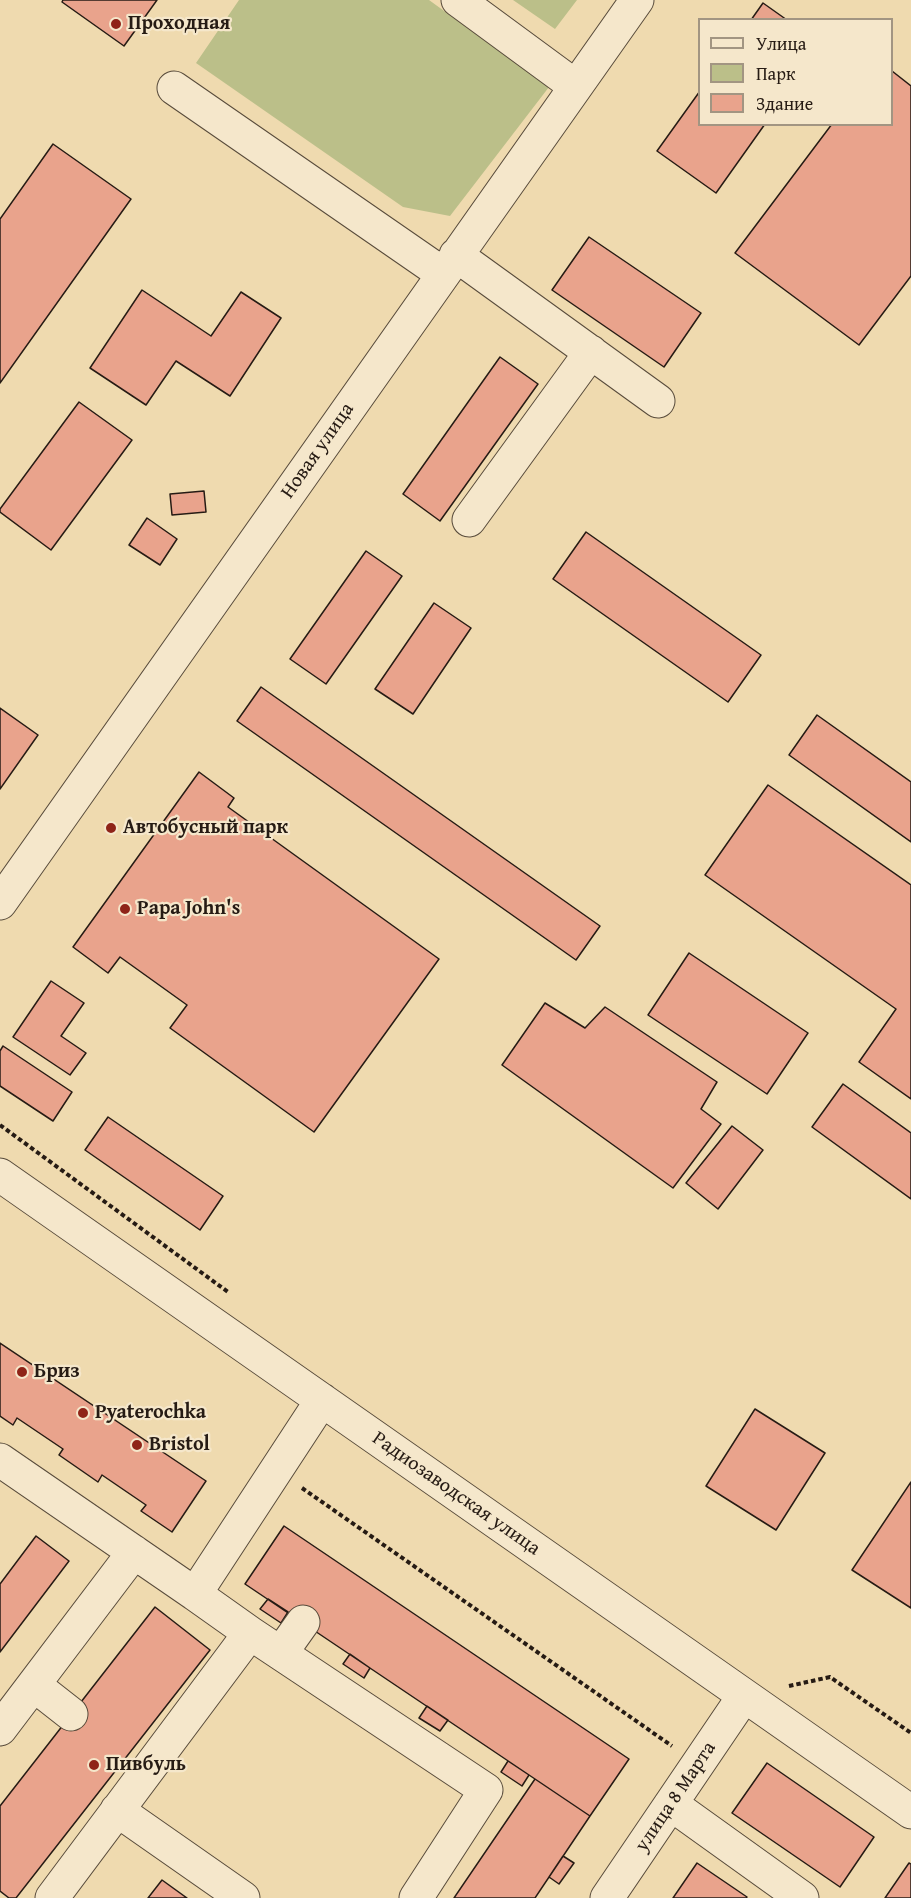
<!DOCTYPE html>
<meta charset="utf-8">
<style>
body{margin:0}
#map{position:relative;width:911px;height:1898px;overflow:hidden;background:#efdaaf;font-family:"Gentium Book Plus",serif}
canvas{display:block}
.legend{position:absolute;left:698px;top:18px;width:195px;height:108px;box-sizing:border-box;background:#f5e7cb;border:2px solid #a29582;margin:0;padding:8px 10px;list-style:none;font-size:18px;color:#261b14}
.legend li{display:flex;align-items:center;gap:12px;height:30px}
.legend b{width:30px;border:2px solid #a29582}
</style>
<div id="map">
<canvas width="911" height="1898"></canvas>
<ul class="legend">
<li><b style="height:8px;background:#f5e7cb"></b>Улица</li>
<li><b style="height:16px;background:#bbbf89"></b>Парк</li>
<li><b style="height:16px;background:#e9a38c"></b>Здание</li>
</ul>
</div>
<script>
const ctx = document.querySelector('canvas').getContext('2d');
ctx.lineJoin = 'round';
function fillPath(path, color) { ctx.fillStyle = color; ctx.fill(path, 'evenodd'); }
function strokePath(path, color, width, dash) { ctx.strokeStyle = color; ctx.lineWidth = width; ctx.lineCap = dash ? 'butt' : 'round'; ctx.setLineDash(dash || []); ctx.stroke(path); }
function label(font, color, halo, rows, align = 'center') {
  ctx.font = font + ' "Gentium Book Plus",serif'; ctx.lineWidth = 4.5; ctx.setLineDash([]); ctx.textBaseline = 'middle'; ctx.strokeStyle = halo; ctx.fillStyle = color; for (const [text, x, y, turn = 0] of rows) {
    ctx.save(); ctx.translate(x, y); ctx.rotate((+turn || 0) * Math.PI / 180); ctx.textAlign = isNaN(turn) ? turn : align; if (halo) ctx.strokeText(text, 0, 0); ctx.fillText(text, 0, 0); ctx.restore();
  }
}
fillPath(new Path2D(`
 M239,0H429L549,87L450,216L403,207L196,63Z
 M513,0H577L555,29Z`), '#bbbf89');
const building = new Path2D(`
 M63,0H157L124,46L62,2Z
 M763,3L787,20H751Z
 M892,71L911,86V276L859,345L735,253L832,124H892Z
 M700,91V124H765L716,193L657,151Z
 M53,144L131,199L0,383V219Z
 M589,237L701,313L664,367L552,290Z
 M142,290L211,336L241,292L281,318L230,396L176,361L146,405L90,368Z
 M500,357L538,384L440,521L403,494Z
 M79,402L132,440L51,550L0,512V509Z
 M204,491L206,512L172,515L170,494Z
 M147,518L177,539L160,565L129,545Z
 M586,532L761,655L728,702L553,579Z
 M366,551L402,576L326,684L290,659Z
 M434,603L471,628L413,714L375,689Z
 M261,687L600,926L576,960L237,721Z
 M0,708L38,735L0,789Z
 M817,715L911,782V842L789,755Z
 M199,772L234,798L228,807L439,959L314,1132L170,1028L187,1005L120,957L108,973L73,947Z
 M768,785L911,885V1099L859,1062L896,1009L705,875Z
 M689,953L808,1033L767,1094L648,1015Z
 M51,981L84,1003L61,1036L86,1053L70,1075L13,1037Z
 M545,1003L585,1028L605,1007L717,1082L701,1109L721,1124L673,1188L502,1065Z
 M3,1046L72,1092L53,1121L0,1086V1051Z
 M843,1084L911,1133V1199L812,1127Z
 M108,1117L223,1196L200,1230L85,1150Z
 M732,1126L763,1150L718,1209L686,1183Z
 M0,1343L206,1481L172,1532L141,1511L146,1505L102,1475L98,1482L59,1455L63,1449L17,1418L13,1425L0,1416Z
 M755,1409L825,1453L776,1530L706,1486Z
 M911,1482V1608L852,1570Z
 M284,1526L629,1759L590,1816L245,1584Z
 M36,1536L69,1561L0,1652V1584Z
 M268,1599L288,1612L281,1623L260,1609Z
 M155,1607L210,1650L16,1898H9L0,1891V1806Z
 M350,1654L370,1668L364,1678L343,1664Z
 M427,1706L448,1720L440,1731L419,1718Z
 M508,1761L529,1775L522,1786L501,1772Z
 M767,1763L874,1837L840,1887L732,1813Z
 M535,1779L590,1816L535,1898H454Z
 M563,1856L574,1863L559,1884L549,1877Z
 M697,1863L747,1897L746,1898H673Z
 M909,1863L911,1864V1898H885Z
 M162,1880L187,1898H148Z`);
fillPath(building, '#e9a38c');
strokePath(building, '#261b14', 1.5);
const minor = new Path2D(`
 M458,0L575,86
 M174,88L443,274
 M456,255L658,401
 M469,520L591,352
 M0,903L637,0
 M0,1175L911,1812
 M0,1460L195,1594
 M250,1633L486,1790L416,1898
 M281,1653L303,1622
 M34,1685L71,1714
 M0,1729L134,1552
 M671,1804L802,1898
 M117,1810L243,1898
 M52,1898L250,1633L195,1594L322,1400
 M607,1898L744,1696`);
strokePath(minor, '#584b3b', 35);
strokePath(new Path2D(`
 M0,1125L228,1292
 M302,1488L672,1746
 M789,1686L830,1677L911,1733`), '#261b14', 4, [4.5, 3]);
strokePath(minor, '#f5e7cb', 33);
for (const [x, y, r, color] of [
 [116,24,6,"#8f2418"],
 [111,828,6,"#8f2418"],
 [125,909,6,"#8f2418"],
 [22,1372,6,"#8f2418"],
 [83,1413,6,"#8f2418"],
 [137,1445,6,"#8f2418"],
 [94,1765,6,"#8f2418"]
]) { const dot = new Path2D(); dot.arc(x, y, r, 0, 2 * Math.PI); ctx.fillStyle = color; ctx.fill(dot); strokePath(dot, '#f5e7cb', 2); }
label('bold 20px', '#261b14', '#f5e7cb', [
 ["Проходная",128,24],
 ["Автобусный парк",123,828],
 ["Papa John's",137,909],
 ["Бриз",34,1372],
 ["Pyaterochka",95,1413],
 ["Bristol",149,1445],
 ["Пивбуль",106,1765]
], 'left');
label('20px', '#261b14', '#f5e7cb', [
 ["Новая улица",318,451,-55],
 ["Радиозаводская улица",456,1494,35],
 ["улица 8 Марта",676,1797,-56]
]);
</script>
